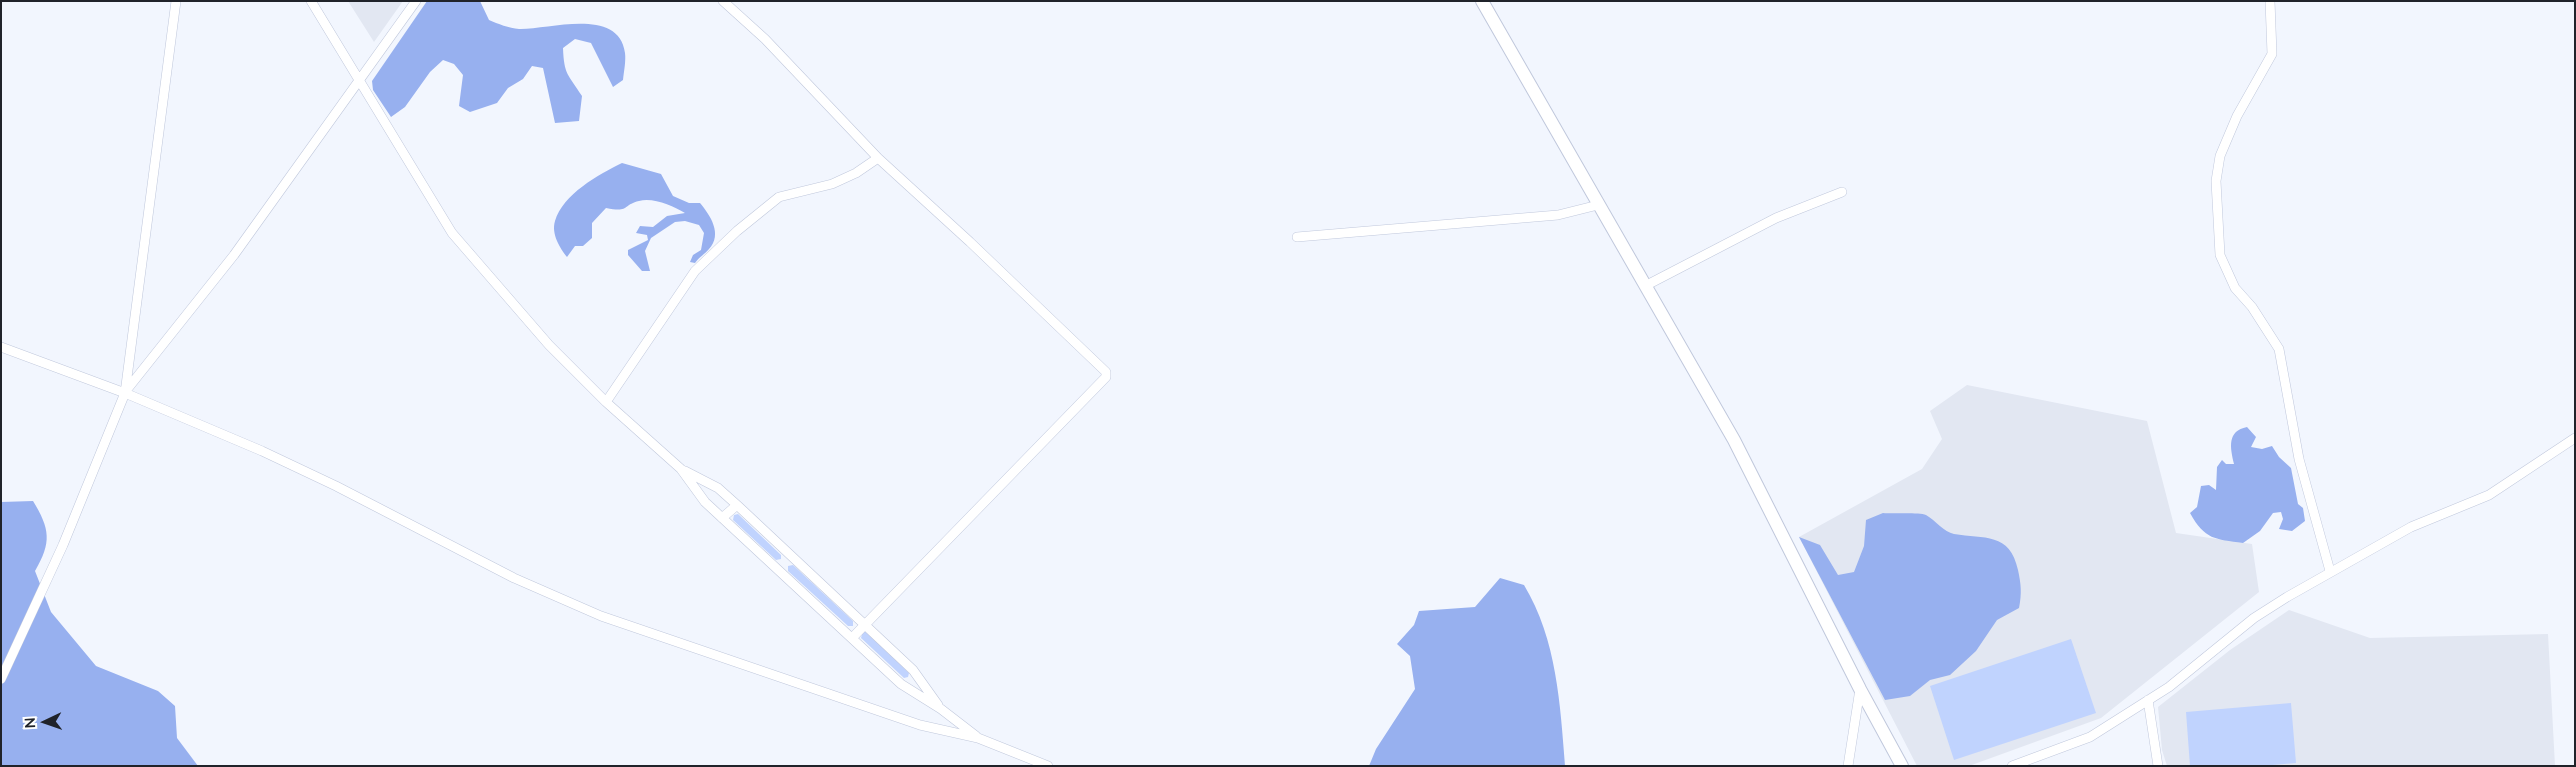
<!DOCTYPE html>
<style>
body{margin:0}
#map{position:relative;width:2576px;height:767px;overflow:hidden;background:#f2f6fe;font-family:Lato,sans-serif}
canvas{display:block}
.frame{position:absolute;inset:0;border:2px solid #20232a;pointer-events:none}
.north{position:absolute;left:20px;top:697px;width:50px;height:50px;-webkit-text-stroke:4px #fff;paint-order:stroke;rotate:267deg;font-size:14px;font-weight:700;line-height:20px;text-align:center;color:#20232a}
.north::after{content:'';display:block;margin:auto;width:18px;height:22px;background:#20232a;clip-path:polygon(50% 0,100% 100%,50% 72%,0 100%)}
</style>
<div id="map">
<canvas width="2576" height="767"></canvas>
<div class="frame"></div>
<div class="north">N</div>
</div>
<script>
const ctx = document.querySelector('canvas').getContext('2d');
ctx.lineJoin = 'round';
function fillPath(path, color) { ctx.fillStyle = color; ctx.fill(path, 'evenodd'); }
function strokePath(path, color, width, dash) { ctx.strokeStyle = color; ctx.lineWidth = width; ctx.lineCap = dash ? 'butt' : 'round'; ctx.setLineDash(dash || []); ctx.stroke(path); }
fillPath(new Path2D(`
 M348,1H403L374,42Z
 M1967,385L2147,421L2176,533L2252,544L2259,592L2101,718L1969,766H1917L1799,537L1922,469L1942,439L1930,411Z
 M2289,610L2370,638L2548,634L2555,766H2167L2162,750L2158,707L2230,650Z`), '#e2e7f2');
fillPath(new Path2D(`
 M738,514L781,555V559L776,560L733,520L734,515Z
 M793,565L853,621V626H848L788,571V566Z
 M863,631H866L909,673L908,677L904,678L861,638Z
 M2071,639L2096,713L1954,760L1930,686Z
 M2291,703L2296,763L2261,766H2190L2186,712Z`), '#c0d3fe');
fillPath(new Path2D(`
 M427,1H480L489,20C498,24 509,28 519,29C547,30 619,6 625,53C626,61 624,71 623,80L613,87L591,43L575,39L563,48C564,75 568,74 582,96L579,121L555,123L543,68L532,66L523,79L508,88L497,103L470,112L459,106L463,75L454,64L443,60L430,72L405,107L391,117L373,90L372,81Z
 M622,163L661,174L673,196L689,203H700C710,215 723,234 709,249C705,254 699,257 695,263L690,262L693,255L701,250L704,233L699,225L685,221L675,222L651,238L645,251L650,271H642L628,255V250L648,240L647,235L636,233L640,226L653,227L667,216L685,213C673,206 653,197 639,201C622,205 630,213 606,208L592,223V238L583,246H575L567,257C560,248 551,234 555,221C563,194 598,175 622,163Z
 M2247,427L2256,437L2251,447L2262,449L2272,446L2279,457L2291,468L2298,504L2303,508L2305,521L2292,531L2279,529L2283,519L2281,512L2273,513L2260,531L2243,543C2215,539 2205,540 2190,513L2197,507L2201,486L2209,485L2216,490L2217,467L2222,460L2226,464H2234C2230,447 2227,431 2247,427Z
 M33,501C50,529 52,542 35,571L51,612L96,666L158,691L175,706L177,738L198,766H1V502Z
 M1883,513C1893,514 1919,512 1926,515C1935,520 1944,532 1954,534C1984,539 2010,532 2018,570C2021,584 2022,593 2019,608L1997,620L1976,651L1950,675L1930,680L1910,696L1885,700L1799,537L1820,545L1838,575L1854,572L1864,546L1866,520Z
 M1500,578L1524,585C1557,640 1560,704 1565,766H1369L1376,749L1415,689L1410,656L1397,644L1414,625L1419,611L1475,607Z`), '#97b0ef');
const minor = new Path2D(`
 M311,1L452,233L549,345L606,402L681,469L705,502L901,684L941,709L976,736
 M723,1L765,39L878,158L970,242L1106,372V377L853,637
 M2270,1L2272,54L2237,116L2220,156L2216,181L2220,255L2235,288L2252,307L2279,349L2299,459L2330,571
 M1297,237L1558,215L1598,205
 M1645,286L1776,218L1842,192
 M1,347L125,393L262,451L336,486L514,578L601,616L920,725L978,738L1048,766
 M125,392L234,255L416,1
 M606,402L695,271L737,231L779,197L832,184L856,173L878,158
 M685,471L718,488L737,505L913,670L938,705
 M722,518L737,505
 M1,679L63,545L125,393L176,1
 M2148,700L2158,766
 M1848,766L1860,689
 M2012,766L2090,737L2169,687L2254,618L2287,597L2411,527L2489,495L2575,438`);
const secondary = new Path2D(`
 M1482,1L1734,440L1860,689L1902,766`);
strokePath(minor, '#c0c8dc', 10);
strokePath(secondary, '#c0c8dc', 14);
strokePath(minor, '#fff', 9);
strokePath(secondary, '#fff', 12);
</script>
